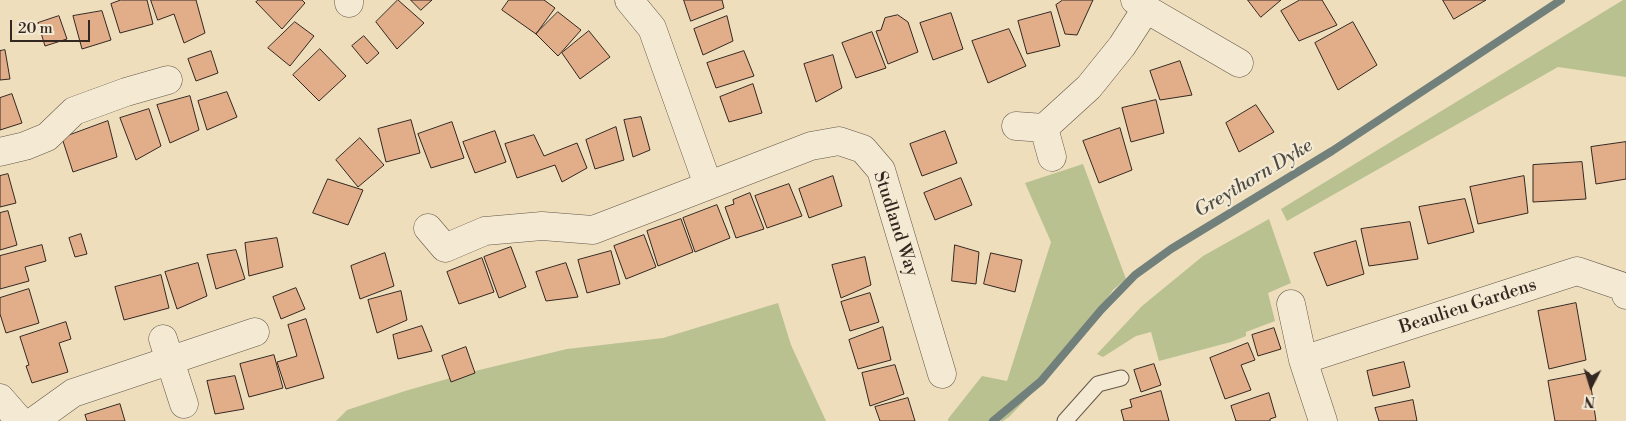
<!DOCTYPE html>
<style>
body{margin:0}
#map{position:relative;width:1626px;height:421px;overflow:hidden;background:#eedebc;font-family:"Libre Bodoni",serif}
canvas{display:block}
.north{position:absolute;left:1566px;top:361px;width:50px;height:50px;-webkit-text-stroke:4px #f4ead3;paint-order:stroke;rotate:185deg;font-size:14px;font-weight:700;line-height:20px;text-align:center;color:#342721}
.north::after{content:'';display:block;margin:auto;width:18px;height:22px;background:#342721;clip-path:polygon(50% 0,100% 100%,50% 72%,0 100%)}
.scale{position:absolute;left:10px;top:20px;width:80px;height:22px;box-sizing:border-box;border:2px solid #342721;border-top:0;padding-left:6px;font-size:15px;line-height:18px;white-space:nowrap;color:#342721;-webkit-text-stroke:4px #f4ead3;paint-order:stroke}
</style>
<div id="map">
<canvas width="1626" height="421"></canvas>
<div class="north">N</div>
<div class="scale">20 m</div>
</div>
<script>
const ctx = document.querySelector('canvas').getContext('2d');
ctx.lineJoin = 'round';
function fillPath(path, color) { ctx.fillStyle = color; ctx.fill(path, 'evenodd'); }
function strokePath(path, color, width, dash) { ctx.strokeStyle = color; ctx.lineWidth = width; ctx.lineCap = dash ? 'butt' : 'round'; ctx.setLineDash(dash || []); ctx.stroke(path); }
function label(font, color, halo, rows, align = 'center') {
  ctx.font = font + ' "Libre Bodoni",serif'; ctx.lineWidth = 4.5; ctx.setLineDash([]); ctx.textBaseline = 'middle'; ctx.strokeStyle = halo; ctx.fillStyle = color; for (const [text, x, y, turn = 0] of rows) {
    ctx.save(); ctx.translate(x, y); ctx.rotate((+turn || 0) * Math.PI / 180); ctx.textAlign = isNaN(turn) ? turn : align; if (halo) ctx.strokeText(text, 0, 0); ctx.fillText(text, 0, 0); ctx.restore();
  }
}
fillPath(new Path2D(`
 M1623,0H1626V77L1558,67L1287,221L1281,209Z
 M1083,164L1126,279L1113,290L1060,364L1009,417L1003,421H948V419L982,376L1007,381L1051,242L1025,183Z
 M1269,219L1291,283L1268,293L1275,321L1246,332V336L1231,342L1159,361L1151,332L1136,336L1103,357L1097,354L1142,306L1203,256Z
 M778,303L791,345L826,421H336L347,410L405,391L475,371L567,349L663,338Z`), '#b9c191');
strokePath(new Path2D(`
 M993,421L1041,381L1101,310L1135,275L1171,249L1332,151L1561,0`), '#72807b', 8);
const building = new Path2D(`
 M121,0H147L153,24L120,33L111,4Z
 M151,0H196L205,33L184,43L174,14L158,20Z
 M259,0H302L305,3L282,29L256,2Z
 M398,0L424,23L397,49L376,22Z
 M411,0H432L421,10Z
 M509,0H544L555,8L536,34L502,10Z
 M684,0H722L724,8L691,21Z
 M1063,0H1093L1077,35L1065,34L1056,5Z
 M1248,0H1281L1261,17Z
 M1300,0H1322L1337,25L1299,41L1281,11Z
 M1443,0H1486L1454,19Z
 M102,11L111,40L82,49L73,16Z
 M558,12L581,30L558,56L536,34Z
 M1051,12L1060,46L1027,54L1018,21Z
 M951,13L963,49L933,60L920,23Z
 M898,15L908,22L918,52L888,64L876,31L881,30L885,18Z
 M59,16L67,39L45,46L38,23Z
 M727,16L733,41L703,55L694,29Z
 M295,22L314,36L290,66L268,48Z
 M1353,22L1377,65L1338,90L1315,43Z
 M1009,29L1026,66L988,83L972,41Z
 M589,31L610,57L580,79L562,53Z
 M872,32L886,68L856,78L842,43Z
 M364,36L379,53L367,64L352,46Z
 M320,49L346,76L319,101L293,75Z
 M5,50L10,79L0,80V51Z
 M211,51L218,73L196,81L188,59Z
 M744,51L754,76L716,88L707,63Z
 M833,55L842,88L816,102L804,64Z
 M1180,61L1192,95L1160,100L1150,71Z
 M753,84L762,113L729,122L720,97Z
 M227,92L237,117L207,130L198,101Z
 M12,94L22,123L0,130V98Z
 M190,96L199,130L170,143L157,105Z
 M1156,100L1164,133L1131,142L1122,108Z
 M1256,105L1274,132L1239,152L1226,123Z
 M149,109L161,146L136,160L120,118Z
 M641,117L650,150L633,157L624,120Z
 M411,120L420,153L386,162L378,129Z
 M108,121L117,157L73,172L62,138Z
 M452,122L464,158L431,168L418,134Z
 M616,127L624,160L595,169L586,140Z
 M1120,128L1132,170L1099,183L1083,141Z
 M495,131L506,162L475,173L463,142Z
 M945,131L957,163L922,176L910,144Z
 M534,135L544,156L577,143L587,168L562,182L555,165L517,178L505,144Z
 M360,138L384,165L358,187L336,160Z
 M1626,142V179L1596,184L1591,147Z
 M1582,162L1586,199L1533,202V165Z
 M8,174L16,203L0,207V176Z
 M833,176L842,206L809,218L799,189Z
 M1524,176L1528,213L1478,224L1470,187Z
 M961,178L972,205L935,220L924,193Z
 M328,179L363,190L348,225L313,213Z
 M789,184L802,216L767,228L755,196Z
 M750,193L764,229L736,238L725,207L734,204L733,200Z
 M1465,199L1474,232L1428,244L1419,207Z
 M717,205L730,238L695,252L683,218Z
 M8,211L17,245L0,250V213Z
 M681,219L693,252L658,266L647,231Z
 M1410,222L1418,259L1369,266L1361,229Z
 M81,234L87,254L75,257L69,238Z
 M644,235L656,267L626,279L614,246Z
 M277,238L283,267L249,276L245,243Z
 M1356,241L1364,274L1327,286L1314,253Z
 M42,245L46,261L25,267L29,281L0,289V256Z
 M955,245L979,252L976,284L952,281Z
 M511,247L526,287L499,298L484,257Z
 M236,250L245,279L216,289L207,255Z
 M611,251L620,284L587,293L578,260Z
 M385,253L394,286L360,299L351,266Z
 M991,253L1022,260L1015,292L984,284Z
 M865,257L871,285L841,298L832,265Z
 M482,258L494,292L459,304L447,272Z
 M198,263L207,296L177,309L165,272Z
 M566,263L578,297L546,301L536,272Z
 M161,275L169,308L124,320L115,287Z
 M296,288L305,309L281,319L273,297Z
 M29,289L39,323L6,333L0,314V298Z
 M401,291L407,320L377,333L368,300Z
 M870,293L879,322L850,331L841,302Z
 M1576,303L1586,360L1549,369L1538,311Z
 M306,319L324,378L286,389L277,362L297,356L288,325Z
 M66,322L71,339L59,343L68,372L32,383L26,366L29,365L20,337Z
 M422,326L432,351L398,359L393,335Z
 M883,327L891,360L858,369L849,340Z
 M1274,328L1281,349L1258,356L1252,335Z
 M1248,343L1255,360L1241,365L1251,390L1225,399L1210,358Z
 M466,347L475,373L451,382L442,356Z
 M274,355L283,388L249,397L240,364Z
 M1404,362L1410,387L1373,396L1367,371Z
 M1154,364L1161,385L1141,392L1134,370Z
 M895,365L904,394L870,406L862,373Z
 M1589,373L1596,421H1555L1548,381Z
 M235,376L244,409L215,414L207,381Z
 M1161,391L1169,421H1124L1121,410L1132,407L1130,400Z
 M1269,393L1276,417L1270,419V421H1236L1231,406Z
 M908,398L915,421H880L875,407Z
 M1413,400L1417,421H1379L1375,408Z
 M120,404L125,421H87L85,415Z`);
fillPath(building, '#e1ae89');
strokePath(building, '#342721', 1);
const lane = new Path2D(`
 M1065,421L1098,384L1121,378`);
const street = new Path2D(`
 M629,0L652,28L708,185
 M1135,0L1146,9L1239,63
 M349,3V0
 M1016,126L1044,128L1089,87L1122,46L1146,9
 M1044,128L1052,157
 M0,152L25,146L47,137L74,111L126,92L168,80
 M428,228L445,248L485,231L542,226L593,230L811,146L839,141L863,149L881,170L942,374
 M1291,304L1303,360L1323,421
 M163,339L184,404
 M1303,360L1577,271L1624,287L1626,295
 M0,398L20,421
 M34,421L73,393L255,332`);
strokePath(lane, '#625548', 17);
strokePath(street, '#625548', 29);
strokePath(lane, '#f4ead3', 15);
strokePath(street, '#f4ead3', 28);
label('18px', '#342721', '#f4ead3', [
 ["Studland Way",895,224,72],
 ["Beaulieu Gardens",1468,307,-18]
]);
label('italic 19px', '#4e4c46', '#f4ead3', [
 ["Greythorn Dyke",1254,179,-31]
]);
</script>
